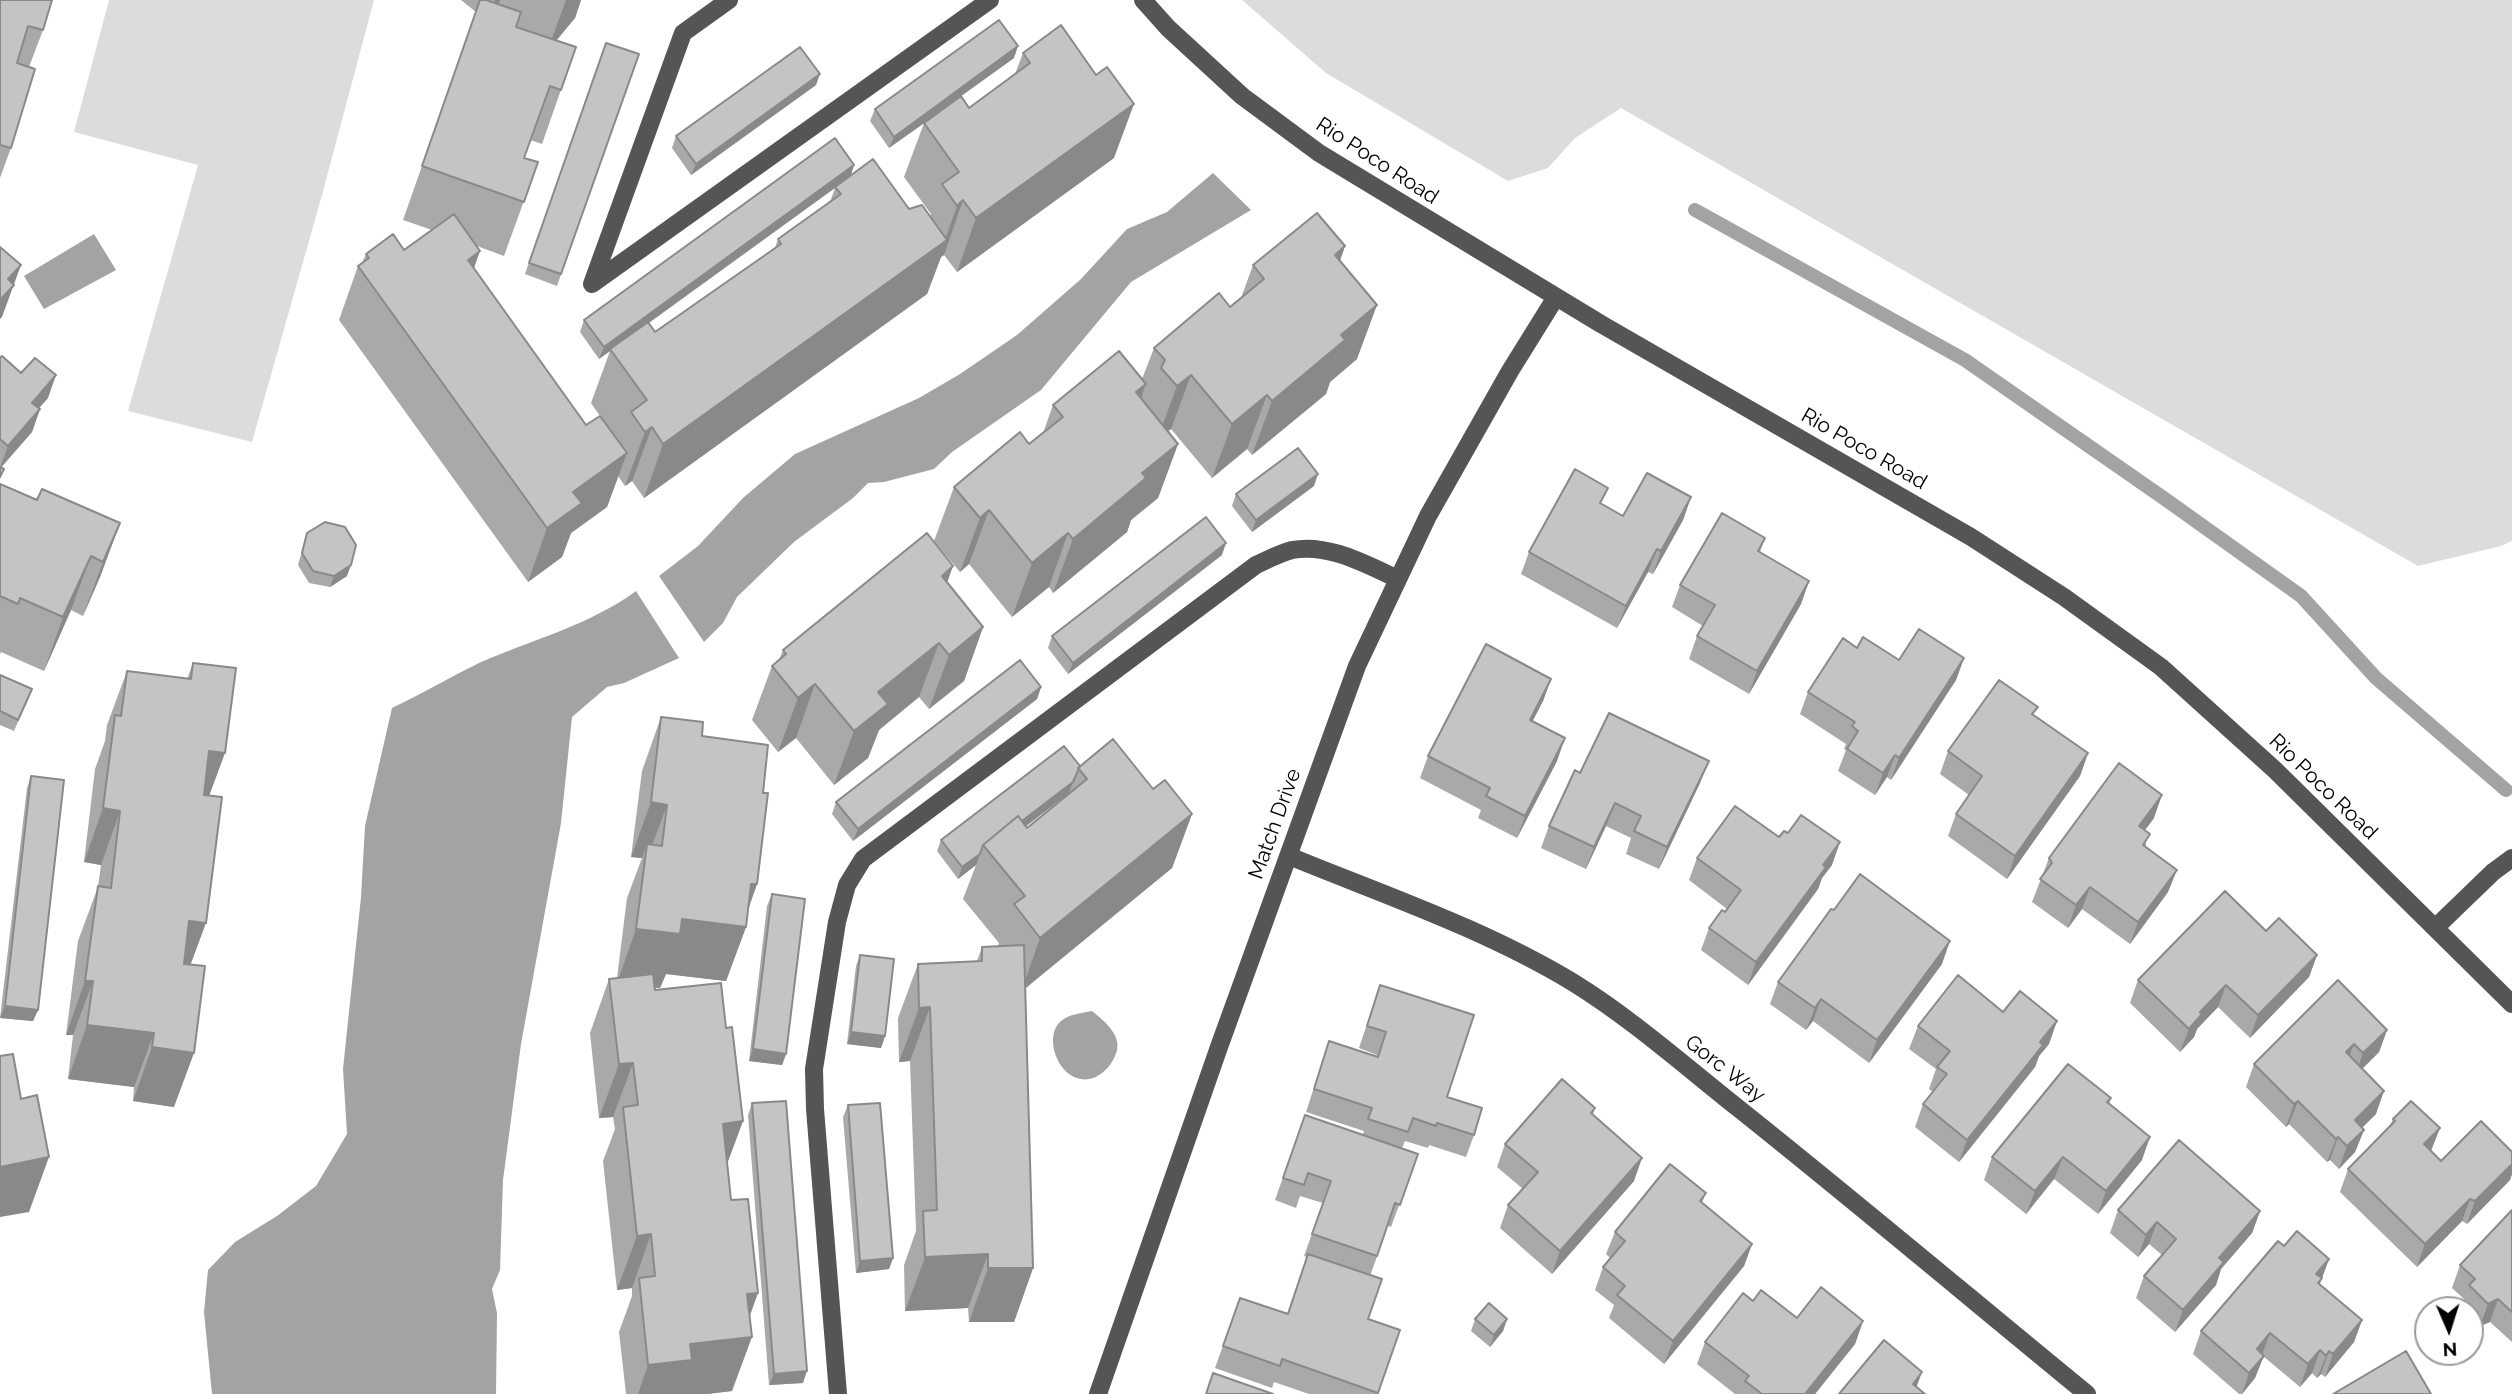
<!DOCTYPE html>
<style>
body{margin:0}
#map{position:relative;width:2512px;height:1394px;overflow:hidden;background:#fff;font-family:Raleway,sans-serif}
canvas{display:block}
.north{position:absolute;left:2414px;top:1296px;width:70px;height:70px;box-sizing:border-box;background:#fff;border:2px solid #999;border-radius:50%;rotate:177deg;font-size:19px;font-weight:700;line-height:28px;text-align:center;color:#000}
.north::after{content:'';display:block;margin:auto;width:24px;height:32px;background:#000;clip-path:polygon(50% 0,100% 100%,50% 72%,0 100%)}
</style>
<div id="map">
<canvas width="2512" height="1394"></canvas>
<div class="north">N</div>
</div>
<script>
const ctx = document.querySelector('canvas').getContext('2d');
ctx.lineJoin = 'round';
function fillPath(path, color) { ctx.fillStyle = color; ctx.fill(path, 'evenodd'); }
function strokePath(path, color, width, dash) { ctx.strokeStyle = color; ctx.lineWidth = width; ctx.lineCap = dash ? 'butt' : 'round'; ctx.setLineDash(dash || []); ctx.stroke(path); }
function label(font, color, halo, rows, align = 'center') {
  ctx.font = font + ' Raleway,sans-serif'; ctx.lineWidth = 5; ctx.setLineDash([]); ctx.textBaseline = 'middle'; ctx.strokeStyle = halo; ctx.fillStyle = color; for (const [text, x, y, turn = 0] of rows) {
    ctx.save(); ctx.translate(x, y); ctx.rotate((+turn || 0) * Math.PI / 180); ctx.textAlign = isNaN(turn) ? turn : align; if (halo) ctx.strokeText(text, 0, 0); ctx.fillText(text, 0, 0); ctx.restore();
  }
}
fillPath(new Path2D(`
 M109,0H374L322,195L252,442L128,411L198,165L74,132Z
 M1242,0H2512V541L2501,546L2418,566L1621,108L1575,138L1548,168L1508,181L1326,73Z`), '#dcdcdc');
fillPath(new Path2D(`
 M1213,173L1251,210L1131,282L1041,390L952,452L934,469L884,482L868,483L853,498L794,542L737,597L723,623L704,642L659,576L698,546L743,498L795,454L919,398L960,374L1017,335L1081,279L1127,229L1167,212Z
 M94,234L116,270L44,309L24,276Z
 M636,591L679,658L624,683L607,687L572,717L561,823L521,1044L503,1180L500,1270L492,1289L497,1313L496,1394H212L204,1312L208,1270L235,1242L277,1216L316,1186L347,1134L343,1069L361,897L365,826L392,708C422,694 450,677 479,663C531,640 590,625 636,591Z
 M1092,1011C1103,1020 1121,1034 1117,1050C1112,1070 1090,1089 1069,1074C1054,1063 1046,1034 1061,1021C1069,1014 1082,1013 1092,1011Z`), '#a3a3a3');
strokePath(new Path2D(`
 M1695,210L1965,360L2165,499L2301,596L2376,678L2506,790`), '#a3a3a3', 14);
strokePath(new Path2D(`
 M729,0L683,33L592,284L990,0
 M1143,0L1168,28L1242,96L1319,153L1601,324L1971,537L2064,597L2161,667L2275,770L2512,1004
 M1289,856C1384,895 1485,929 1574,983C1632,1019 1685,1066 1738,1108C1856,1202 1971,1299 2087,1394
 M2435,928L2493,872L2512,858
 M838,1394L815,1109L814,1069L837,922L847,885L863,859L1256,565C1267,560 1280,553 1292,550C1328,543 1365,564 1398,579
 M1098,1394L1219,1047L1357,666L1428,516L1510,371L1556,297`), '#555', 18);
fillPath(new Path2D(`
 M0,0L43,30L29,67L11,148L0,178Z
 M461,0H581L575,18L556,40L576,47L542,144L530,140L524,158L538,162L504,256L477,246L474,269L586,425L600,416L591,403L610,351L599,359L580,332L584,320L854,165L851,175L909,209L930,216L931,214L904,177L924,123L939,113L889,148L870,121L875,109L1014,58L961,96L969,108L1015,74L1023,53L1114,158L957,272L944,255L941,257L927,294L644,498L632,481L625,486L618,476L607,507L571,533L562,557L528,582L339,320L358,266L362,263L366,254L404,250L432,230L403,220L476,12ZM835,188L830,202L778,239L775,248L655,332L649,323Z
 M606,43L639,54L557,286L525,274Z
 M816,85L691,175L672,148L676,136Z
 M1345,246L1340,261L1357,359L1330,382L1326,394L1252,455L1247,449L1212,478L1171,429L1168,431L1178,444L1158,498L1131,520L1127,532L1053,593L1049,587L1012,617L969,564L960,572L934,541L954,487L1029,444L1043,433L1053,405L1142,379L1154,348L1230,307L1241,298L1253,265Z
 M0,358L48,398L39,408L40,409L32,432L1,468L0,480Z
 M0,484L37,500L120,523L100,577L83,616L71,610L44,671L1,652L0,654Z
 M1314,486L1252,532L1232,506L1236,494Z
 M1691,497L1683,520L1653,574L1648,572L1617,628L1521,574L1529,552L1602,505L1623,516Z
 M307,533L347,576L330,587L309,583L298,565Z
 M1765,538L1760,552L1809,581L1801,604L1749,694L1689,659L1697,636L1703,626L1672,607L1680,585Z
 M1222,555L1068,674L1048,648L1052,636Z
 M947,583L983,627L964,681L929,709L919,697L879,730L868,758L834,785L796,738L778,752L752,720L772,666L779,660L783,650Z
 M1857,648L1899,660L1964,658L1956,680L1891,780L1887,777L1875,795L1838,771L1846,750L1844,749L1846,744L1800,714L1808,692Z
 M193,663L210,795L174,1107L133,1101L134,1087L68,1079L73,1035H66L78,941L98,887L101,865L84,862L95,769L105,741L107,725L127,671L187,679Z
 M0,675L32,689L14,731L0,725Z
 M1551,679L1543,701L1532,721L1557,761L1517,838L1478,818L1481,810L1420,778L1428,756Z
 M1041,687L1037,699L853,841L832,814L836,802Z
 M2035,716L2088,753L2080,776L2007,879L1948,836L1956,814L1969,795L1940,774L1948,751Z
 M661,717L702,736L757,884L748,909L746,927L726,981L666,974L660,988H655V990L726,1028L743,1121L727,1163L731,1200L750,1316L732,1391L707,1394H626L619,1332L632,1296V1288L617,1290L603,1161L615,1129L613,1117L599,1118L590,1033L609,979L617,978L627,898L642,858L631,857L642,771Z
 M1080,766L1153,789L1192,814L1172,868L1025,988L1033,1268L1014,1322H969L968,1308L905,1311L904,1265L916,1231L910,1061L899,1062L898,1018L918,964L977,961L982,947L998,946L999,943L963,899L976,865L958,879L937,851L941,840ZM1069,793L1027,828L1026,826Z
 M1580,773L1700,783L1659,869L1626,854L1631,838L1606,826L1586,869L1541,848L1549,826Z
 M31,776L38,1010L33,1021L0,1018L27,788Z
 M2154,818L2145,830L2146,847L2168,892L2130,944L2082,909L2068,928L2032,902L2049,858Z
 M1788,833L1832,865L1822,878L1818,889L1748,985L1701,950L1709,928L1727,909L1689,880L1697,858L1779,837Z
 M772,894L786,1054L782,1065L749,1061L767,906Z
 M2266,931L2317,955L2309,977L2250,1038L2218,1007L2197,1029L2194,1037L2180,1052L2130,1003L2138,980Z
 M860,955L885,1036L881,1048L847,1044L856,966Z
 M1942,964L1869,1063L1813,1021L1806,1030L1770,1004L1778,982Z
 M1380,985L1447,1097L1474,1135L1466,1157L1429,1145L1428,1148L1405,1141L1402,1148L1418,1154L1391,1227L1388,1226L1370,1276L1368,1319L1400,1330L1377,1394H1309L1274,1382L1272,1388L1215,1368L1240,1298L1287,1314L1307,1257L1304,1256L1323,1203L1300,1196L1296,1208L1275,1200L1305,1115L1363,1134L1364,1131L1306,1112L1329,1041L1377,1057V1055L1359,1048Z
 M2003,1012L2049,1044L2039,1056L2035,1067L1959,1162L1915,1127L1923,1104L1933,1092L1929,1089L1936,1069L1909,1049L1918,1026Z
 M2387,1030L2379,1052L2362,1069L2376,1114L2362,1128L2364,1130L2355,1152L2339,1169L2330,1160L2327,1162L2289,1124L2286,1127L2246,1087L2254,1064Z
 M2111,1098L2109,1104L2142,1160L2098,1214L2054,1179L2026,1214L1984,1180L1992,1157Z
 M752,1103L803,1383L769,1385L748,1115Z
 M848,1105L893,1258L889,1269L856,1273L843,1117Z
 M1595,1108L1593,1115L1634,1181L1552,1274L1500,1228L1508,1205L1523,1189L1497,1167L1505,1144Z
 M2393,1119L2431,1151L2441,1161L2512,1152V1174L2510,1180L2467,1224L2462,1221L2417,1267L2340,1192L2348,1169L2390,1126Z
 M1706,1193L1702,1203L1752,1244L1744,1266L1664,1364L1609,1318L1614,1305L1595,1290L1603,1267L1610,1258L1606,1254L1615,1232Z
 M2118,1210L2260,1211L2252,1233L2221,1269L2216,1285L2175,1332L2136,1298L2144,1276L2162,1255L2149,1244L2138,1257L2110,1233Z
 M2512,1210V1342L2490,1322L2480,1326L2470,1317V1310H2463L2461,1308L2464,1299L2452,1288L2460,1265Z
 M2284,1246L2329,1259L2319,1284L2362,1320L2354,1342L2325,1377L2321,1374L2317,1378L2312,1373L2300,1387L2263,1356L2255,1378L2242,1394H2239L2193,1354L2201,1331Z
 M1753,1301L1797,1318L1863,1321L1855,1344L1815,1394H1735L1697,1364L1705,1342Z
 M1475,1319H1507L1503,1331L1490,1347L1471,1331Z`), '#a9a9a9');
fillPath(new Path2D(`
 M495,0H500L496,10L487,21Z
 M566,0H581L575,18L547,52Z
 M1018,46L1014,58L889,148L894,137Z
 M820,74L816,85L691,175L696,164Z
 M1134,104L1114,158L957,272L976,218Z
 M854,165L850,177L611,350L610,349V351L599,359L604,347Z
 M963,200L944,255L941,257L927,294L644,498L663,444L944,242L957,206Z
 M1345,246L1326,300L1335,255Z
 M480,251L461,305L468,260Z
 M21,265L2,317L0,319V300L8,279Z
 M1377,305L1357,359L1330,382L1326,394L1252,455L1272,401L1341,335Z
 M56,375L48,398L24,425L32,403Z
 M1191,375L1171,429L1157,440L1177,386Z
 M1146,384L1127,438L1136,392Z
 M1267,395L1247,449L1212,478L1232,424Z
 M40,409L32,432L0,468L8,446Z
 M652,427L632,481L625,486L645,432Z
 M1178,444L1158,498L1131,520L1127,532L1053,593L1073,539L1142,473Z
 M627,453L607,507L571,533L562,557L528,582L547,528L573,492Z
 M1318,474L1314,486L1252,532L1256,520Z
 M1691,497L1683,520L1653,574L1661,551Z
 M989,510L969,564L960,572L980,518Z
 M120,523L100,577L83,616L103,562Z
 M1068,533L1049,587L1012,617L1032,563Z
 M1226,543L1222,555L1068,674L1073,663Z
 M1657,549L1648,572L1617,628L1626,606Z
 M91,556L71,610L44,671L63,617Z
 M351,565L347,576L330,587L334,576Z
 M953,566L934,620L942,576Z
 M1809,581L1801,604L1749,694L1757,671Z
 M983,627L964,681L929,709L949,655Z
 M939,643L919,697L879,730L868,758L834,785L854,731L878,692Z
 M1964,658L1956,680L1891,780L1899,758Z
 M1551,679L1543,701L1522,742L1530,720Z
 M815,684L796,738L778,752L798,698Z
 M1041,687L1037,699L853,841L858,829Z
 M1565,738L1557,761L1517,838L1525,816Z
 M209,751L225,753L205,807L189,805Z
 M2088,753L2080,776L2007,879L2015,856Z
 M1895,755L1887,777L1875,795L1883,773Z
 M1709,761L1700,783L1659,869L1667,847Z
 M1073,782L1069,793L990,854L986,849Z
 M2162,795L2154,818L2131,849L2139,826Z
 M651,802L667,805L647,859V844L642,858L631,857Z
 M1615,803L1606,826L1586,869L1594,847Z
 M103,808L120,811L101,865L84,862Z
 M1192,814L1172,868L1021,992L1040,938Z
 M1840,842L1832,865L1822,878L1818,889L1748,985L1756,962Z
 M980,854L976,865L958,879L962,867Z
 M2177,870L2168,892L2130,944L2138,922Z
 M751,884H757L742,927H746L726,981L666,974L660,988L617,983L636,929L682,919Z
 M2090,887L2082,909L2068,928L2076,905Z
 M189,921L206,923L186,977L170,975Z
 M1950,941L1942,964L1869,1063L1877,1040Z
 M2317,955L2309,977L2250,1038L2258,1015Z
 M85,981H93L73,1035H66Z
 M2226,985L2218,1007L2197,1029L2194,1037L2180,1052L2189,1029L2200,1012Z
 M1821,999L1813,1021L1806,1030L1815,1008Z
 M5,1006L38,1010L33,1021L0,1018Z
 M930,1007L910,1061L899,1062L919,1008Z
 M2057,1021L2049,1044L2039,1056L2035,1067L1959,1162L1967,1140Z
 M87,1025L154,1033L134,1087L68,1079Z
 M2387,1030L2379,1052L2355,1076L2363,1053Z
 M851,1032L885,1036L881,1048L847,1044Z
 M2354,1044L2345,1067L2346,1052Z
 M152,1047L194,1053L174,1107L133,1101Z
 M753,1049L786,1054L782,1065L749,1061Z
 M633,1063L613,1117L599,1118L619,1064Z
 M2384,1091L2376,1114L2346,1143L2355,1120Z
 M2298,1101L2289,1124L2286,1127L2294,1104Z
 M743,1121L723,1175V1124Z
 M2440,1128L2431,1151L2424,1144Z
 M2364,1130L2355,1152L2339,1169L2347,1146Z
 M2150,1137L2142,1160L2098,1214L2106,1191Z
 M2338,1137L2330,1160L2327,1162L2336,1139Z
 M49,1157L29,1212L0,1217V1167Z
 M2063,1157L2054,1179L2026,1214L2035,1191Z
 M1642,1158L1634,1181L1552,1274L1560,1251Z
 M2512,1164V1174L2510,1180L2467,1224L2475,1201Z
 M2470,1199L2462,1221L2417,1267L2425,1244Z
 M2260,1211L2252,1233L2221,1269L2216,1285L2175,1332L2183,1310L2219,1258Z
 M2157,1222L2149,1244L2138,1257L2146,1235Z
 M651,1234L632,1288L617,1290L637,1236Z
 M1752,1244L1744,1266L1664,1364L1673,1341Z
 M988,1254L968,1308L905,1311L925,1257Z
 M893,1258L889,1269L856,1273L860,1261Z
 M2329,1259L2321,1281L2313,1301L2316,1274Z
 M988,1268H1033L1014,1322H969Z
 M758,1293L742,1338L752,1337L732,1391L707,1394H638L648,1365L690,1344L747,1294Z
 M2498,1299L2490,1322L2480,1326L2488,1304Z
 M1507,1319L1503,1331L1490,1347L1494,1335Z
 M2362,1320L2354,1342L2325,1377L2333,1354Z
 M1863,1321L1855,1344L1815,1394H1805Z
 M2270,1333L2262,1355L2257,1349Z
 M2320,1350L2312,1373L2300,1387L2308,1364Z
 M2329,1351L2321,1374L2317,1378L2326,1356Z
 M2264,1356L2255,1378L2242,1394L2249,1373Z
 M807,1371L803,1383L769,1385L774,1374Z
 M1922,1372L1914,1394L1913,1384Z`), '#898989');
const building = new Path2D(`
 M0,0H52L43,30L28,26L17,63L35,69L11,148L0,145Z
 M480,0H486L521,12L516,27L576,47L561,90L550,86L524,158L538,162L524,202L422,166Z
 M999,20L1018,46L894,137L875,109Z
 M1061,25L1096,75L1107,67L1134,104L976,218L963,200L957,206L942,184L959,172L924,123L961,96L969,108L1030,63L1023,53Z
 M606,43L639,54L561,274L529,263Z
 M800,47L820,74L696,164L676,136Z
 M835,138L854,165L604,347L584,320Z
 M873,159L909,209L922,205L947,240L663,444L652,427L645,432L631,412L647,400L610,349L648,322L655,332L781,244L778,239L841,194L835,187Z
 M1317,213L1345,246L1335,255L1377,305L1341,335L1345,340L1272,401L1267,395L1232,424L1191,375L1177,386L1161,368L1165,360L1154,348L1219,293L1230,307L1264,279L1253,265Z
 M454,214L480,251L468,260L586,425L600,416L627,453L573,492L582,503L547,528L358,266L369,258L366,254L393,234L404,250Z
 M0,247L21,265L8,279L14,285L0,300Z
 M1119,351L1146,384L1136,392L1178,444L1142,473L1146,478L1073,539L1068,533L1032,563L989,510L980,518L954,487L1020,432L1029,444L1063,417L1053,405Z
 M2,356L21,373L35,358L56,375L32,403L40,409L8,446L0,439V358Z
 M1298,448L1318,474L1256,520L1236,494Z
 M0,467L4,469L0,477Z
 M1575,469L1608,488L1600,503L1623,516L1647,473L1691,497L1661,551L1657,549L1626,606L1529,552Z
 M0,484L37,500L42,489L120,523L103,562L91,556L63,617L20,598L18,604L0,596Z
 M1722,513L1765,538L1758,551L1809,581L1757,671L1697,636L1715,605L1680,585Z
 M1206,517L1226,543L1073,663L1052,636Z
 M325,522L345,527L356,545L351,565L334,576L313,571L302,553L307,533Z
 M927,533L953,566L942,576L983,627L949,655L939,643L878,692L888,704L854,731L815,684L798,698L772,666L786,654L783,650Z
 M1919,629L1964,658L1899,758L1895,755L1883,773L1847,749L1858,731L1852,726L1855,722L1808,692L1843,638L1857,648L1863,637L1899,660Z
 M1486,644L1551,679L1530,720L1565,738L1525,816L1486,796L1490,788L1428,756Z
 M1020,660L1041,687L858,829L836,802Z
 M193,663L236,668L225,753L209,751L204,795L222,797L206,923L189,921L184,964L205,966L194,1053L152,1047L154,1033L87,1025L93,981H85L98,886L111,888L120,811L103,808L115,715L121,716L127,671L191,679Z
 M0,675L32,689L18,720L0,711Z
 M1999,680L2038,707L2032,714L2088,753L2015,856L1956,814L1982,776L1948,751Z
 M1609,713L1709,761L1667,847L1634,831L1641,816L1615,803L1594,847L1549,826L1575,770L1580,773Z
 M661,717L703,722L702,736L768,745L763,793H768L757,884H751L746,927L682,919L680,934L636,929L647,844L662,846L667,805L651,802Z
 M1113,739L1153,789L1165,780L1192,814L1040,938L1014,904L1025,896L983,845L1018,816L1027,828L1087,779L1078,768Z
 M1064,746L1080,766L1073,782L1022,821L1018,816L983,845L980,854L962,867L941,840Z
 M2119,763L2162,795L2139,826L2150,834L2143,845L2177,870L2138,922L2090,887L2076,905L2040,879L2052,863L2049,858Z
 M31,776L64,780L38,1010L5,1006Z
 M1735,806L1779,837L1784,831L1788,833L1801,815L1840,842L1823,865L1826,867L1756,962L1709,928L1722,910L1725,912L1741,890L1697,858Z
 M1860,874L1950,941L1877,1040L1821,999L1815,1008L1778,982L1831,909L1834,910Z
 M2225,891L2266,931L2279,918L2317,955L2258,1015L2226,985L2200,1012L2202,1014L2189,1029L2138,980Z
 M772,894L805,899L786,1054L753,1049Z
 M1024,945L1033,1268H988V1254L925,1257L923,1211L937,1210L930,1007L919,1008L918,964L982,961V947Z
 M860,955L894,959L885,1036L851,1032Z
 M653,974L655,990L721,983L726,1028L732,1027L743,1121L723,1124L731,1200L748,1199L758,1293L747,1294L752,1337L690,1344L692,1360L648,1365L639,1278L655,1276L651,1234L637,1236L623,1107L638,1105L633,1063L619,1064L609,979Z
 M1958,975L2003,1012L2020,991L2057,1021L2040,1042L2043,1045L1967,1140L1923,1104L1947,1074L1937,1067L1950,1051L1918,1026Z
 M2338,980L2387,1030L2363,1053L2354,1044L2346,1052L2384,1091L2355,1120L2364,1130L2347,1146L2338,1137L2336,1139L2298,1101L2294,1104L2254,1064Z
 M1380,985L1474,1015L1447,1097L1482,1108L1474,1135L1437,1123L1436,1126L1413,1118L1408,1132L1368,1119L1372,1108L1314,1089L1329,1041L1378,1057L1386,1032L1367,1026Z
 M13,1054L21,1099L37,1095L49,1157L0,1167V1056Z
 M2068,1064L2111,1098L2107,1102L2150,1137L2106,1191L2063,1157L2035,1191L1992,1157Z
 M1562,1079L1595,1108L1591,1113L1642,1158L1560,1251L1508,1205L1538,1172L1505,1144Z
 M786,1101L807,1371L774,1374L752,1103Z
 M2411,1101L2440,1128L2424,1144L2441,1161L2481,1121L2512,1152V1164L2475,1201L2470,1199L2425,1244L2348,1169L2395,1121L2393,1119Z
 M880,1103L893,1258L860,1261L848,1105Z
 M1305,1115L1418,1154L1400,1205L1395,1203L1377,1256L1312,1234L1331,1181L1308,1173L1304,1185L1283,1178Z
 M2179,1140L2260,1211L2219,1258L2224,1262L2183,1310L2144,1276L2176,1239L2157,1222L2146,1235L2118,1210Z
 M1670,1164L1706,1193L1700,1201L1752,1244L1673,1341L1617,1295L1625,1286L1603,1267L1625,1241L1615,1232Z
 M2512,1210V1312L2498,1299L2488,1304L2469,1285L2475,1279L2460,1265Z
 M2297,1231L2329,1259L2316,1274L2322,1278L2318,1283L2362,1320L2333,1354L2329,1351L2326,1356L2320,1350L2308,1364L2270,1333L2257,1349L2264,1356L2249,1373L2201,1331L2278,1241L2284,1246Z
 M1308,1254L1382,1279L1368,1319L1400,1330L1378,1393L1282,1359L1280,1366L1223,1346L1240,1298L1288,1314Z
 M1821,1287L1863,1321L1805,1394H1762L1745,1381L1749,1376L1705,1342L1743,1293L1753,1301L1761,1290L1797,1318Z
 M1489,1303L1507,1319L1494,1335L1475,1319Z
 M1884,1340L1922,1372L1913,1384L1925,1394H1839Z
 M2406,1351L2431,1394H2333Z
 M1213,1373L1273,1394H1206Z`);
fillPath(building, '#c4c4c4');
strokePath(building, '#898989', 2);
label('21px', '#000', '#fff', [
 ["Rio Poco Road",1377,161,33],
 ["Rio Poco Road",1864,449,30],
 ["Rio Poco Road",2323,787,44],
 ["Match Drive",1275,824,-70],
 ["Gorc Way",1725,1069,38]
]);
</script>
